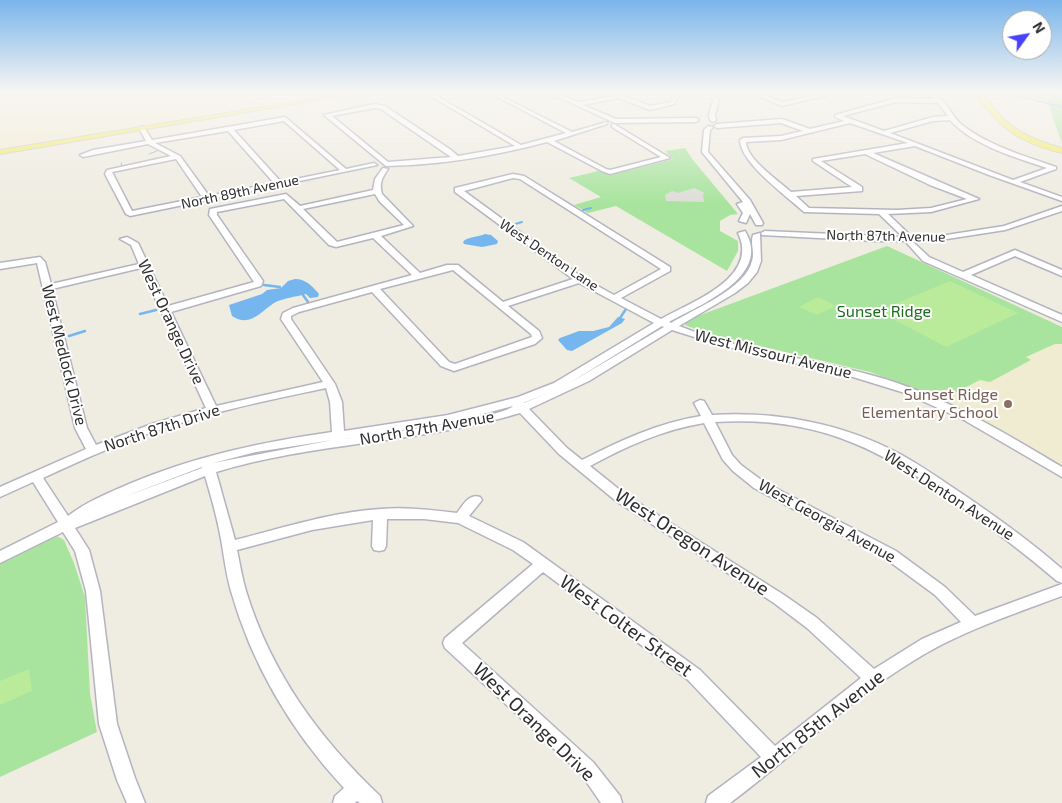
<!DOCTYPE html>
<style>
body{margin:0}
#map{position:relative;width:1062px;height:803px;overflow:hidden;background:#efece1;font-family:"Exo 2",sans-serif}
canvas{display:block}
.north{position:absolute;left:1002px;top:10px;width:50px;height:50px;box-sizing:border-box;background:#fff;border:1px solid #ababab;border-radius:50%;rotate:58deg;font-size:14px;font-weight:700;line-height:20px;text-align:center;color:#2e2e2e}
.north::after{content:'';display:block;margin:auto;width:18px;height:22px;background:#4643fa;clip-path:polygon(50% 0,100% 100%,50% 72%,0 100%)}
</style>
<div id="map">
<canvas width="1062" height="803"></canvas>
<div class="north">N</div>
</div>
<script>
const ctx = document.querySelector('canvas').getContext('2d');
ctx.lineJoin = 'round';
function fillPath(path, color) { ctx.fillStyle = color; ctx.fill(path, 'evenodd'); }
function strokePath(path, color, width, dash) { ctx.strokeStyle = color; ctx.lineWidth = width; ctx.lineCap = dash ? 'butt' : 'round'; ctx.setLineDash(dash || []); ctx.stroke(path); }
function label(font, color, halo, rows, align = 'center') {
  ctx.font = font + ' "Exo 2",sans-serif'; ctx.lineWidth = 4; ctx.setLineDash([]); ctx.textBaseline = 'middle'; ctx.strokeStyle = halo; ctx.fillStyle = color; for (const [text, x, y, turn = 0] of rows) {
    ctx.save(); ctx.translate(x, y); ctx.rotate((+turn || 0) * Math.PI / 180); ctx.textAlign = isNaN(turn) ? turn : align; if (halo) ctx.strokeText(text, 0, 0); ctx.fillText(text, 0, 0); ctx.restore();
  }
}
fillPath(new Path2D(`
 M0,92H259L247,94L261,105L0,148Z
 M1055,344H1062V466L943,399L980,380L1030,360L1025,357Z`), '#f0ecd1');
fillPath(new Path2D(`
 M1010,92H1062V143L1047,101Z
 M685,148L693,160L738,214L730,215L720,221V231L738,241V251L727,271L616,206L588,213L574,205L601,197L569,178L598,171L608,174L631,170L673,159L665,151Z
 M887,246L1062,327V344H1055L1026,357L1031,360L990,382L980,380L943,399L870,372L709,334L685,325L687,320Z
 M57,536L64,540L74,563L85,597L90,694L97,732L0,777V564Z`), '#a8e49e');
fillPath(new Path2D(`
 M950,281L1018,313L946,347L878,311Z
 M818,297L836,306L817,315L799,307Z
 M29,669L32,691L0,705V681Z`), '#b9eb9a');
fillPath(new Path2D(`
 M694,188L705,193L703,194L704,202L666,201L665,195L672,191L678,193Z`), '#dfddd8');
fillPath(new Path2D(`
 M485,234L491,235L498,241L497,244L482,247L464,244L463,242C466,237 479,237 485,234Z
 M295,279C306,279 312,286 319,294L318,297L310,298L306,294C296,297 283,298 274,303C260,312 250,328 232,316L229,305L262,294L267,290L281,288L288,281Z
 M618,317L625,319L622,323L572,351L567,350L558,340L560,338L579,331H593L609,327Z`), '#75b6ef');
strokePath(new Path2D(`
 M1037,92L1062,99
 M149,154L157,151
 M121,163L122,166`), '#75b6ef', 1);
strokePath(new Path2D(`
 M583,210L591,208
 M512,225L522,222`), '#75b6ef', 2);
strokePath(new Path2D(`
 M264,285L280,287
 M303,295L308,302
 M140,314L156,310
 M620,318L626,309
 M69,336L85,331`), '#75b6ef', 2.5);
fillPath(new Path2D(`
 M1000,92H1005L1062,106V108Z`), '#75b6ef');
const minor = new Path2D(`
 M442,92H452L437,96L521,145L566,133L488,92H493L572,132L607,122V124L554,141L606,169L610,170L661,157L612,127V125L614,124L670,158L610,174L602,171L547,142C494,156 441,165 386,166L324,115L374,104L385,106L451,150L458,156L515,146L429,95ZM374,108L381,109L451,157L388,162L332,116Z
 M547,92H553L578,102L614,96L607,92H614L650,106L670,102L673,96L668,92H674L679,95L674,104L650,110L619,98L583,105L616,119L696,118L699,120L696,122L615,123Z
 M708,92H712L719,100L715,115L716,120L713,122L710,120L709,115L713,100Z
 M749,92H756L782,102L832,92H840L782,106Z
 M925,92C945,92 948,113 962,125C989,146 1025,156 1056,167V169L1020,182L1062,197V201L989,175L915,146L873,153L979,199L931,212L888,214L912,237H934L1004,226L1062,206V211L1005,230L934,241L913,242L929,257L963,272L1015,250L1062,270V276L1015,256L971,275L1062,315V322L923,261L905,241H875L762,235L761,233L765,231L903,237L879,214L804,212C788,197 740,163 740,140L743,138L781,136L803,131L781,123L717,128L714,126L717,124L782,119L810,129L844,121L835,117V115L896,98L935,99ZM896,102L938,103L948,116L933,117L884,131L843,116ZM950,120C972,145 1017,158 1047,168L1013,180L890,133L933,121ZM850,123L908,143L813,159V161L852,187L791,192C779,181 746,159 746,142L781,140ZM865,154L930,185L967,199L931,208L897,210L809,208L796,196L862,191V187L821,161Z
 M285,117L346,169L374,163L377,165L130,216L126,214L105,174L107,170L171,156L148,144L83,157L80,155L93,150L146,141L139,128L142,126L144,127L152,140ZM284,121L340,170L281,182L234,130ZM228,131L274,183L209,196L180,156L155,143ZM176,159L202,197L132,211L112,172Z
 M708,126L713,127L710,130L708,152L750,200L763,223L762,225H756L750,214L746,223L739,221L743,213L737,204L743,202L702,152L704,130Z
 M383,168L388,169C382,178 379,183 382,194L413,226L381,236L420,273L447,265H458L503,302L573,279L455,192V188L513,174L524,176L670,267V271L621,298L661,319C691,302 760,278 738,233L745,231C773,277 699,305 669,322L671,323C694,309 745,289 752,261C755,252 750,244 753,235L760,233L761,261L757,272L748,283L735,293L679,326C745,353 818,359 885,379C949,399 1005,433 1062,467V477L964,420L905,393L853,377L720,345L672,330L589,381L529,409L567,448L582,460C621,440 658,423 701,416L694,403L700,400L704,401L712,415C776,411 842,423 900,454C922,466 943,481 964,495C998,518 1031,542 1062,569V583L1057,581C1024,553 990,527 955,502C876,446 814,416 715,422L732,455L741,465L764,482L896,551L945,587L975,616L1062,584V596C1011,615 959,632 913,661C847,701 792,757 730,803H706L708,796L761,757L688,680L543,572L462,643L593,762L620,796L622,803H601L581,774L445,648L443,643L445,638L533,564L513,550L458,523L424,519H387L386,546L384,550L379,551L374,550L372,546L373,520L312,530L237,550C240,564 242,578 246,591C271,673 319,738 380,796L382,803H360L357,801L355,803H333L335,796L344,788C292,732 252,665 231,591C226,574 224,556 221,539C217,517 211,496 205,476L75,528L89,550L100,591L117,724L135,778L145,803H127L117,780L99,724L86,591L75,551L63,532L0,563V551L58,522L33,482L0,497V487L86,449L75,428L37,263L0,269V263L40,257L45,262L51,284L139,264L131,245L120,239L127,237L138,243L168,306L254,282L209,215L210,209L286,194L300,206L373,190L375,179ZM513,178L520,179L661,269L614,295L583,278L464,191ZM375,194L380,202L404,225L337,242L303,209ZM284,199L329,245L336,247L373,238L412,275L293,308L283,313L281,319L323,382L216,406L171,312L261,286L263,281L217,215V212ZM141,268L206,408L152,424L96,445L87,428L52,289ZM453,270L531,334L532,337L455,364L449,362L380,289ZM579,283L654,323L554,383L518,397L448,415L344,431L342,402L335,384L291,319V316L299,312L372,292L441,366L454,371L535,344L542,338L539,331L508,306ZM662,326L664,327L568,384ZM326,388L330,402L332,432C262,442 195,456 129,484C108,493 86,502 68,516L43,478C82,460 119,443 159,430C214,411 270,400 326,388ZM550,392L524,403H523ZM513,406C503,418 370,435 345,439L448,423ZM520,413L559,454L616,501L774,603L807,628L861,678L775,746L700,670L523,542L469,516L482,500L480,497C469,493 463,505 457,513C432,510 406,507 381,509C331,512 283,528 235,540L216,472C315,442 421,443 520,413ZM704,423L723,460L733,471L754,488L886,559L935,595L961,622L922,639L874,669L817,618L784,595L626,495L590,466C627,446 662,430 704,423ZM333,440L213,463L256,452ZM202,467V468L121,498Z`);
const major = new Path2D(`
 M354,92H366L0,154V150Z
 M970,92C986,90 994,110 1005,120C1021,135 1042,142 1062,148V153C1041,148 1019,140 1002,125C991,115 982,103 970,92Z`);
strokePath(minor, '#b4b4c1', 3);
strokePath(major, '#cdcdcd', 2);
fillPath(minor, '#fff');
fillPath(major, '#f1ec64');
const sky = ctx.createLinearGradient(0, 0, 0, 204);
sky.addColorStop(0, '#7ab5eb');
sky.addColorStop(0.45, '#f8f6f2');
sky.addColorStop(1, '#f8f6f200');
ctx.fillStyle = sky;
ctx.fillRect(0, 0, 1062, 204);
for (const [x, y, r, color] of [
 [1008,404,5,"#8d6e63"]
]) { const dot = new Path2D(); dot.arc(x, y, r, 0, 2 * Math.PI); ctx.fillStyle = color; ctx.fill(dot); strokePath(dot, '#fff', 2); }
label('14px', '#2e2e2e', '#fff', [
 ["North 89th Avenue",240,192,-12],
 ["North 87th Avenue",886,236,1],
 ["West Denton Lane",549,255,34]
]);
label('16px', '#1c6d1b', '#fff', [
 ["Sunset Ridge",884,312]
]);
label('16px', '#2e2e2e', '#fff', [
 ["West Orange Drive",171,322,65],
 ["West Missouri Avenue",773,354,14],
 ["West Medlock Drive",64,355,76],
 ["North 87th Drive",162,428,-18],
 ["North 87th Avenue",427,428,-10],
 ["West Denton Avenue",949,495,33],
 ["West Georgia Avenue",827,521,29]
]);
label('16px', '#785e54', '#fff', [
 ["Sunset Ridge",998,395],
 ["Elementary School",998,413]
], 'right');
label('19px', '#2e2e2e', '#fff', [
 ["West Oregon Avenue",692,542,33],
 ["West Colter Street",626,626,36],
 ["West Orange Drive",534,722,44],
 ["North 85th Avenue",818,724,-38]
]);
</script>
